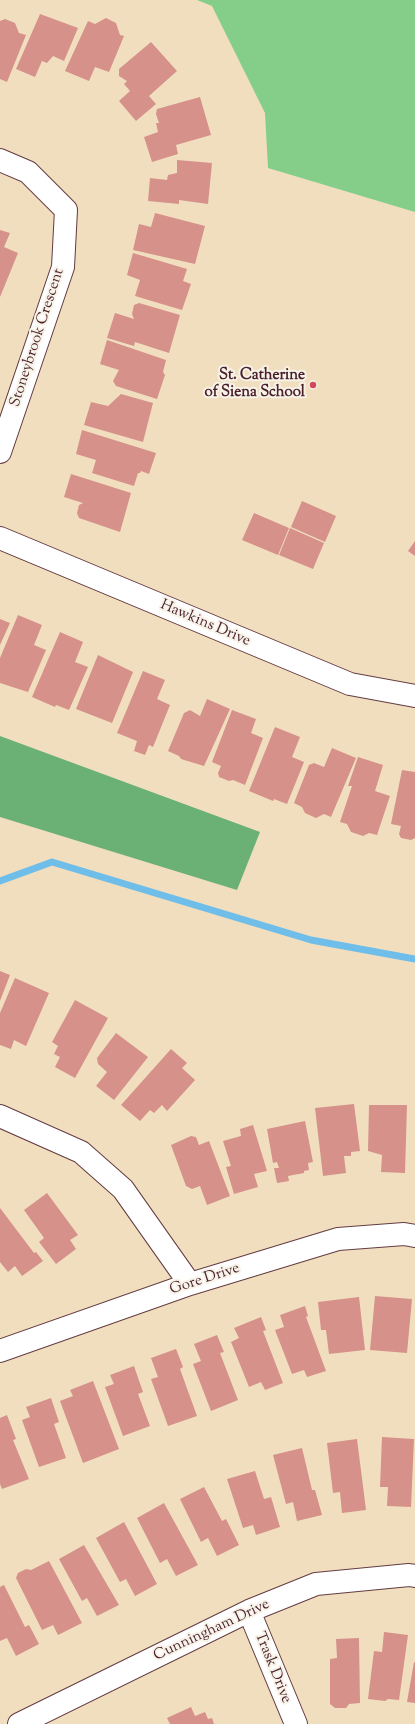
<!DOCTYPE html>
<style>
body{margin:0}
canvas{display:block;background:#f1debf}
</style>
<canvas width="415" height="1724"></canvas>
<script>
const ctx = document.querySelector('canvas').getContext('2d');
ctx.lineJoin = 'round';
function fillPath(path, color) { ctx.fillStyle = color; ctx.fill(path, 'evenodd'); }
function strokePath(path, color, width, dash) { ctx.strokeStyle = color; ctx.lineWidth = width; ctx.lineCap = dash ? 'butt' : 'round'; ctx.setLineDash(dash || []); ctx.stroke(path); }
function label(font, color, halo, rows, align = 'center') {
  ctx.font = font + ' "Sorts Mill Goudy",serif'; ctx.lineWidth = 4; ctx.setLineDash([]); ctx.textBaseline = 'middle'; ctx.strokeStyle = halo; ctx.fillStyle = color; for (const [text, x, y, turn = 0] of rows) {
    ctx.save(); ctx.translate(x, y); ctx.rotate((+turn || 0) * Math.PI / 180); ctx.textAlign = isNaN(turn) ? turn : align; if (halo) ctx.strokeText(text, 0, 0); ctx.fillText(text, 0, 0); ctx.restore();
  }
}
fillPath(new Path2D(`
 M197,0H415V212L268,168L265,113L212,6Z`), '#84ce8a');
fillPath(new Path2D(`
 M0,736L260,832L237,890L0,817Z`), '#6bb176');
strokePath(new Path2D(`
 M0,881L52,862L311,940L415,959`), '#6fbee9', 7);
fillPath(new Path2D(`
 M40,14L78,28L64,61L53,56L47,63L42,61L35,77L16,69Z
 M106,18L116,23L120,35L124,36L109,72L95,67L89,81L65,71L88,21L95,24Z
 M5,19L15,23L19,33L26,35L7,82L0,79V21Z
 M151,42L177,71L149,96L156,104L136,121L119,101L130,91L124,84L127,81L119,76V69Z
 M200,97L211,135L176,145L178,154L152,162L144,137L158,132L156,123H159L156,114L157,109Z
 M177,160L212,163L208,204L179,200V204L148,201L150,178L167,180L168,175L177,173Z
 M155,213L205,226L195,264L133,250L139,224L151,227Z
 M0,230L10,233L4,247L18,253L0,297Z
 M133,253L187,269L183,281L191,284L182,310L135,296L140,280L127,275Z
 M139,303L180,315L169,353L135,342L134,346L107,338L115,313L134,319L132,314L134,305Z
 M107,340L166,360L163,372L165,375L157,399L116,386L113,381L119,370L100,364Z
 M121,394L153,403L143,442L84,425L91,402L108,406Z
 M82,430L156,453L149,474L141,471L140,473H138L134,486L92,473L96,460L76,454Z
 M71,474L131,493L120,532L79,518L77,513L79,505L83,503L64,497Z
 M302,501L336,516L325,542L291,527Z
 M254,513L289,528L278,555L242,540Z
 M290,528L324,543L313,569L279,555Z
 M415,541V556L408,551Z
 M18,615L42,625L34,645L46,650L28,692L0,683V658Z
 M0,619L10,623L0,645Z
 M60,632L83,642L75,662L88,667L69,710L56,705L55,707L32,697Z
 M98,655L133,672L112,723L76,709Z
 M143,671L165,680L157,699L170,705L153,747L149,745L145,755L134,751L137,741L117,733Z
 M207,699L230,709L204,766L181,759L179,756L168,751L184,713L190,710L200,716Z
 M232,710L256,719L251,733L263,738L245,785L233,780L229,781L219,777L218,773L221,766L212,762Z
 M275,727L300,737L292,757L304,762L287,804L274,799L273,801L249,791Z
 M332,748L356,758L331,817L324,814L316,818L305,813L302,807L294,803L309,765L314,763L324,767Z
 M358,757L383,765L375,791L390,796L377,835L369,833L363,836L351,832L347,824L340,822L352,786H348Z
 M402,770L415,772V838L411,840L401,838L399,834L401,826L391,824Z
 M0,971L10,975L0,1001Z
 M15,978L49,993L26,1046L14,1040L11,1049L0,1045V1013Z
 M75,1000L108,1018L75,1078L55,1067L60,1057L54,1054L58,1046L52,1042Z
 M116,1033L148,1057L114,1100L96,1086L107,1072L98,1064L97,1058Z
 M171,1049L187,1063L182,1068L195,1080L167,1111L162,1105L154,1113L150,1110L140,1121L121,1105Z
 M354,1104L360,1151L351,1152V1156H344L346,1173L323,1176L315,1108Z
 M369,1105H407L405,1173L381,1172L382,1155L368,1151Z
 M305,1121L313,1162L308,1163L309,1170L304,1171V1173L288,1176L289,1181L277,1183L274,1168H279L277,1162L273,1163L267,1129Z
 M253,1125L267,1171L254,1174L258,1187L234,1194L226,1167L231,1166L223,1141L241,1136L240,1129Z
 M191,1136L196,1137L199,1145L209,1141L230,1196L207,1205L200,1186L192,1189L186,1186L171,1145Z
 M47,1193L78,1235L70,1240L76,1249L56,1264L39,1242L44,1238L24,1210Z
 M0,1208L34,1253L36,1252L43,1261L22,1276L15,1266L8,1272L0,1262Z
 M375,1296L412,1299L407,1353L370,1350Z
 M359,1297L365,1350L329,1354L326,1330H321L318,1302Z
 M305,1306L308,1316L306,1317L326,1371L307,1377L304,1370L292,1374L275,1330L284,1327L280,1315Z
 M261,1317L266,1330L263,1331L283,1383L265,1390L261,1382L249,1387L231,1342L239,1338L234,1328Z
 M217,1335L224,1352L220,1353L238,1400L211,1411L193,1364L201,1361L194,1344Z
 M176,1349L183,1367L180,1369L197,1416L168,1426L151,1379L158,1377L151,1358Z
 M134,1366L143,1392L138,1394L150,1426L123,1436L105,1387L114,1384L110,1375Z
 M93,1381L119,1449L83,1463L60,1401L73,1396L70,1390Z
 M51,1398L59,1422L54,1424L66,1458L39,1467L22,1420L30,1417L26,1407Z
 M7,1415L16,1439L13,1440L29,1479L2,1489L0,1484V1418Z
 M382,1437L414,1439L411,1507L387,1506L388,1487H380Z
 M357,1439L366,1510L342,1513L340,1492L333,1493L327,1443Z
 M302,1448L312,1490H315L322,1515L297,1521L293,1502L286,1504L273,1455Z
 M255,1471L264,1499L271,1497L280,1527L256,1535L253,1525L243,1528L227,1479Z
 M204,1487L222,1521L226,1519L239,1545L217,1556L208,1538L201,1542L180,1499Z
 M164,1503L198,1565L176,1576L167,1559L160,1563L137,1518Z
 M124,1522L157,1584L135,1596L126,1579L120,1582L96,1538Z
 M84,1545L119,1605L97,1616L87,1598L82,1601L59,1559Z
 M49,1561L82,1623L58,1635L53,1625L42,1630L16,1578L18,1573L26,1569L31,1570Z
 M4,1585L25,1627L29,1625L39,1644L16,1656L7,1638L0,1641V1587Z
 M384,1632L408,1635L399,1700L388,1699L385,1701L368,1699L374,1651L382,1652Z
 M359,1638L360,1703L349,1704L346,1708H335L330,1704V1659L337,1658L336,1639Z
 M414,1662L415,1663V1703L407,1702Z
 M191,1707L195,1716L205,1712L208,1719L212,1718L214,1724H170L167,1718Z`), '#d5918a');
const minor = new Path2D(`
 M0,160L28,172L66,210L63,267L0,452
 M0,538L350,684L415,696
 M0,1116L81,1152L123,1189L190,1284
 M0,1351L190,1284L338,1239L404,1234L415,1236
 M249,1611L296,1724
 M19,1724L249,1611L316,1584L409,1575L415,1576`);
strokePath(minor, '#633c41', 24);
strokePath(minor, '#fff', 22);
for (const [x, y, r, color] of [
 [313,385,4,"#d1495b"]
]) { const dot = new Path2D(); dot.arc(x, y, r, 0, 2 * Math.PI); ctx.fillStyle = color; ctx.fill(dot); strokePath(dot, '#f7f3e8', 1.5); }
label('15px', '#4a1f2b', '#f7f3e8', [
 ["Stoneybrook Crescent",38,338,-72],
 ["Hawkins Drive",205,624,23],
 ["Gore Drive",205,1280,-18],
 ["Cunningham Drive",212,1631,-25],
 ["Trask Drive",272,1668,68]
]);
label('bold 15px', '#4a1f2b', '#f7f3e8', [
 ["St. Catherine",305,376],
 ["of Siena School",305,393]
], 'right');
</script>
